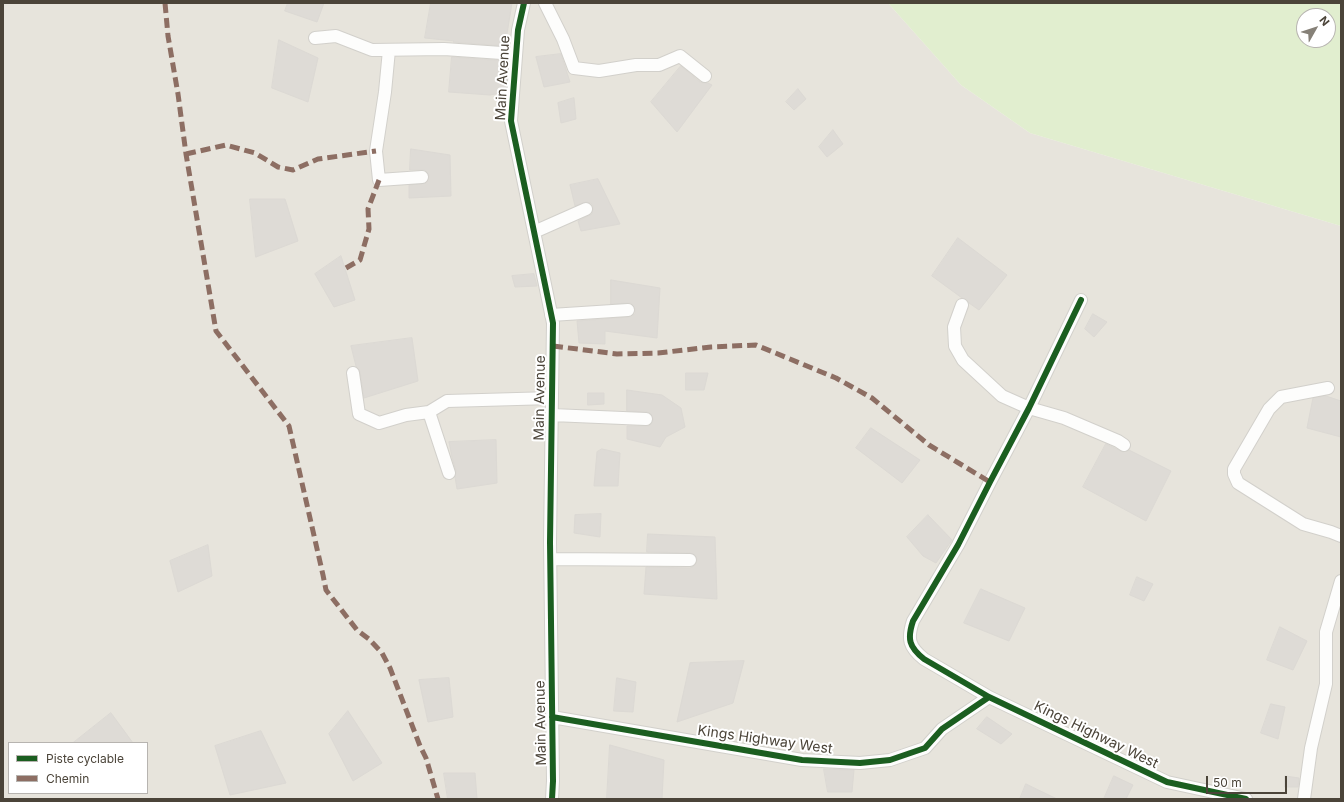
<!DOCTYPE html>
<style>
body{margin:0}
#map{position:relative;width:1344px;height:802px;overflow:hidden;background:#f4f2ee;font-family:Inter,sans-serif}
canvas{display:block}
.frame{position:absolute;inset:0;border:4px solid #4b4439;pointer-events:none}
.legend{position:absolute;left:8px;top:742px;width:140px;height:52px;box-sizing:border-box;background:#fff;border:1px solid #b7b4b0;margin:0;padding:5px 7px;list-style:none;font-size:12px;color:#4b4439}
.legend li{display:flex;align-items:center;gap:8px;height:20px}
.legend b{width:20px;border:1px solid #b7b4b0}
.north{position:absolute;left:1296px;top:8px;width:40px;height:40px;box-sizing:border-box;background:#fff;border:1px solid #b7b4b0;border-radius:50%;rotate:51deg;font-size:11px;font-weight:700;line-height:16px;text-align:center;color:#4b4439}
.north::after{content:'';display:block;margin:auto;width:14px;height:18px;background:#868178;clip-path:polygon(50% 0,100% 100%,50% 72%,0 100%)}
.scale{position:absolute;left:1206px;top:776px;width:81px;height:18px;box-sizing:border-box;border:2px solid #4b4439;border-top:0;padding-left:5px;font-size:12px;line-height:14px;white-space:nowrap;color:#4b4439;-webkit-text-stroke:3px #fff;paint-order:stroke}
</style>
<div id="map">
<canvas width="1344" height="802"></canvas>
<div class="frame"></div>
<ul class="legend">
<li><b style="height:5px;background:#1b5e20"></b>Piste cyclable</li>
<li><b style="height:5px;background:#8d6e63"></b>Chemin</li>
</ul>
<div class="north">N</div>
<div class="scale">50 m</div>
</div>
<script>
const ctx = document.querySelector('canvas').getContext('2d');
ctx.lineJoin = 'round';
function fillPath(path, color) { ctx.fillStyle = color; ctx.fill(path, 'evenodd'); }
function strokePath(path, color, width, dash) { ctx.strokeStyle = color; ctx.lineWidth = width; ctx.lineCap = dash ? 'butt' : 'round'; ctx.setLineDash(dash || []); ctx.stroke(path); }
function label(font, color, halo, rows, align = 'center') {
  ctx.font = font + ' Inter,sans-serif'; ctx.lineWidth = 4; ctx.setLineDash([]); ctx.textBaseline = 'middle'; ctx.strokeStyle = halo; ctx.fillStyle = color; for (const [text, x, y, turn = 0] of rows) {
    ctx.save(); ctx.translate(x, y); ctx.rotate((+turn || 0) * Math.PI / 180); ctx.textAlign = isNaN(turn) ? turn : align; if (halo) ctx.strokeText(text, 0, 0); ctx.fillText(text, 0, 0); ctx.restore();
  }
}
fillPath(new Path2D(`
 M3,3H888L961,85L1030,133L1341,226V799H3ZM9,743H147V793H9Z`), '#e7e4dc');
fillPath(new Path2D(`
 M888,3H1341V226L1030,133L961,85ZM1304,16H1328V40H1304Z`), '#e1eecf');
const building = new Path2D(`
 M288,3H324L317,22L285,11Z
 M431,3H512L505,46L453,42L454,41L425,38Z
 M279,40L318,58L308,102L272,88Z
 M561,54L570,82L544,87L536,57Z
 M452,57L508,61L506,92L490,95L449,92Z
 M681,66L700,82L704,83H708L712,85L677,132L651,102Z
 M798,89L806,99L794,110L786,102Z
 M574,98L576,119L561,123L558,103Z
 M833,130L843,144L827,157L819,147Z
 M411,149L450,155L451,196L409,198V185L426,183L429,177L428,173L425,170H410Z
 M598,179L620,224L581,231L578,221L592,214L593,206L591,203L586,202L575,206L570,185Z
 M250,199H285L298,241L256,257Z
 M958,238L1007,275L979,310L969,303L967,300L962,298L932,276Z
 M341,256L355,300L334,307L315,274Z
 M534,274L537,286L515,287L512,276Z
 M611,280L660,288L657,338L605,331V344L579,343L577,321L628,317L635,314V309L631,303L611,304Z
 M1093,314L1107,322L1094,337L1085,329Z
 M412,338L418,381L364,398L360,372L356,366L351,346Z
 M686,373H708L704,390H686Z
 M627,390L662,395L681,408L685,427L666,437L660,447L627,439V426H649L652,423L653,419L650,413L647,412L627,411Z
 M588,393H604V404L588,405Z
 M1326,396L1341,401V437L1307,428L1313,398Z
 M871,428L920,460L902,483L856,448Z
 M496,440L497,483L457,489L455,477L456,471L452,457L449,442Z
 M1106,444L1123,452L1129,450L1171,471L1146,521L1083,487Z
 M602,449L620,453L618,486H594L597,452Z
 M601,514L600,537L574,533L575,515Z
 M928,515L952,540L936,563L923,556L907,537Z
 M648,534L715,537L717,599L644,594L646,567L690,568L694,566L697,560L696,556L690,553L647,552Z
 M208,545L212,576L178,592L170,561Z
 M1137,577L1153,584L1144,601L1130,595Z
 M981,589L1025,608L1009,641L964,623Z
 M1280,627L1307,641L1293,670L1267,660Z
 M744,661L733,703L677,722L690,663Z
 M449,678L453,717L428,722L419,680Z
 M617,678L636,682L633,712L614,711Z
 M1271,704L1285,707L1278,739L1261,733Z
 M348,711L382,763L353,781L329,734Z
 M111,713L133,743H73Z
 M987,717L1012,734L1001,744L977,729Z
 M261,731L286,783L230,795L215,746Z
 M610,745L664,760L662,799H607Z
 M824,769L854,770L852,792H828Z
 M444,773H475L477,799H448Z
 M1114,776L1133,785L1126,799H1104Z
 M1285,776L1299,778L1298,787H1285Z
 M1026,784L1057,799H1020Z`);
fillPath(building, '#dedbd6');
strokePath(building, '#dcd9d4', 1);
const street = new Path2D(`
 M524,3L518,30L511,121L553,323L550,542L553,781L552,799
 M545,3L563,39L574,68L599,71L636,65H659L680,56L705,76
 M315,38L336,36L372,50L444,49L516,54
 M389,50L385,92L376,151L379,180L422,177
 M534,232L586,209
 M962,305L954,327L955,346L963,360L1002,396L1029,408L1064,418L1118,441L1124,445
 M551,315L628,310
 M353,373L359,414L379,423L406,415L429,412L447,401L552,398
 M1328,388L1281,397L1269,409L1234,469V474L1238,483L1303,524L1331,532L1341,536
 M429,412L449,473
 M552,415L646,419
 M551,559L690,560
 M989,697L924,659C909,647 907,639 913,621L958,545L990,482L1029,408L1081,300
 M552,717L802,760L860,763L890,760L925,748L942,729L989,697L1167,782L1246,799
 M1304,799L1311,748L1326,684V632L1341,581`);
strokePath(street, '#d2d0cb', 14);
strokePath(street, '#fdfdfc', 12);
strokePath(new Path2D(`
 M165,3L168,36L178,94L186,154L216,331L289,426L323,575L326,590L357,630L369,639L382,653L390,668L420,746L426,758L438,799
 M186,154L226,145L255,153L278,167L293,170L318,159L376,151
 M346,268L360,260L369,229L368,209L379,180
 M553,346L617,354L658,353L711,347L756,345L836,378L872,398L929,445L990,482`), '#8d6e63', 5, [10, 5]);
strokePath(new Path2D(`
 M524,3L518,30L511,121L553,323L550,542L553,781L552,799
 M989,697L924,659C909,647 907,639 913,621L958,545L990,482L1029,408L1081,300
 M552,717L802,760L860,763L890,760L925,748L942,729L989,697L1167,782L1246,799`), '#1b5e20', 6);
label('14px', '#4b4439', '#fff', [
 ["Main Avenue",503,78,-87],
 ["Main Avenue",540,398,-89],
 ["Main Avenue",541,723,-91],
 ["Kings Highway West",1096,735,26],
 ["Kings Highway West",765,740,8]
]);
</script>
